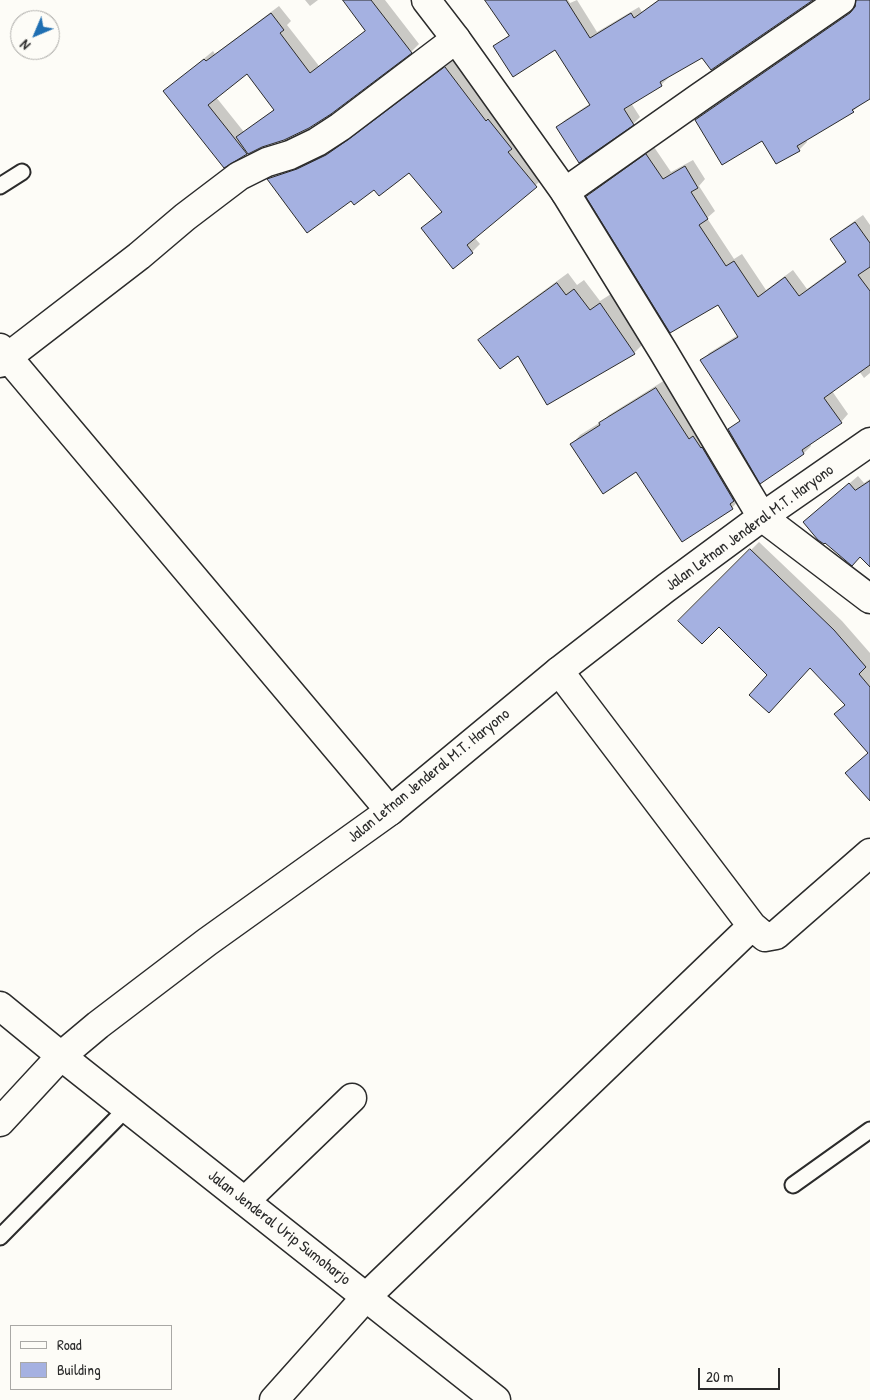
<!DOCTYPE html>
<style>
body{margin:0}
#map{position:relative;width:870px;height:1400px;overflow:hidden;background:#fdfcf7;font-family:"Patrick Hand",sans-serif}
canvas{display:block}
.legend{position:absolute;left:10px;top:1325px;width:162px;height:65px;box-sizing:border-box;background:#fdfcf7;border:1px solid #a9a8a5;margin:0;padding:6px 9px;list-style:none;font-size:15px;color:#2b2b2b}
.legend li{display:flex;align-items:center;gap:10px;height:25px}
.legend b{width:25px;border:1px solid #a9a8a5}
.north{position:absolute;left:10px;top:10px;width:50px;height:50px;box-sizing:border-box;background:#fdfcf7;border:1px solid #a9a8a5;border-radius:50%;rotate:225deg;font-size:14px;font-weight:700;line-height:20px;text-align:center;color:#2b2b2b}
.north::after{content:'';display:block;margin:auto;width:18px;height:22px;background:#1f6fb2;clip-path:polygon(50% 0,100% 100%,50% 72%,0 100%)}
.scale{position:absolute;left:698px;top:1368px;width:82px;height:22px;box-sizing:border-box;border:2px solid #2b2b2b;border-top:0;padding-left:6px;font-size:15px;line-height:18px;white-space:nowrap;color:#2b2b2b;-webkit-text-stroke:4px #fdfcf7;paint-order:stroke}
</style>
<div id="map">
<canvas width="870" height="1400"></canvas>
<ul class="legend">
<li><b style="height:6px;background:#fdfcf7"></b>Road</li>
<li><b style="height:14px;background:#a5b1e1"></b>Building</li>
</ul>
<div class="north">N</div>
<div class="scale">20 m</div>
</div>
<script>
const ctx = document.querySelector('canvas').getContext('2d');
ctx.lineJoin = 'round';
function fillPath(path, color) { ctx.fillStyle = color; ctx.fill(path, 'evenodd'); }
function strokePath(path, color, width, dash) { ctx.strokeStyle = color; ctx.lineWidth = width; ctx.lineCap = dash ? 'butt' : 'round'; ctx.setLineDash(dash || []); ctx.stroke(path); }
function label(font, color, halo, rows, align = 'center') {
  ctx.font = font + ' "Patrick Hand",sans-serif'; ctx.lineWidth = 4; ctx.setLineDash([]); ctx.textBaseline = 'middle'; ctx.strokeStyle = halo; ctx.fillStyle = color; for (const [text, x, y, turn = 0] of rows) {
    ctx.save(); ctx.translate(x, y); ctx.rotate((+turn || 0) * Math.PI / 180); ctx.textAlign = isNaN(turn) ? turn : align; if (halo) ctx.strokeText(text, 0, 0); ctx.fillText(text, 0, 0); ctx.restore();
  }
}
fillPath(new Path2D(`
 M305,0H318L310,6Z
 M344,0H385L419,44L411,52L330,113L246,153L165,91L213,51L215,54L279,6L291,21L287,25L319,66L366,30ZM247,72L275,109L244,132L216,97Z
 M486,0H568L570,3L577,0L597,32L639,7L642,12L658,0H811L702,56L667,77L668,78L661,85L631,103L640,117L633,124L558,127L565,120L591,103L556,49L495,46L510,35Z
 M870,2V97L853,111L805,138L807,142L799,150L696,120L704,112L851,11L852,13Z
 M453,60L544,178L474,237L480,244L472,252L422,228L442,211L409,171L351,200L269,179L277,172L306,162L335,147L359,132Z
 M654,147L671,172L693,160L705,179L699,186L715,211L707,218L734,259L742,254L766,290L793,270L807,289L847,260L831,239L839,232L863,215L870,225V373L864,378L859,371L832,391L848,414L841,422L810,443L811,446L804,453L730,430L741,420L702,361L709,353L738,335L719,304L588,197L595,189Z
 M568,273L577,285L584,280L600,301L611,294L644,343L634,353L518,354L480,340L490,330Z
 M665,380L740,499L732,508L572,444L580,435L604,420L609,415Z
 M858,476L864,483L870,479V566L814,514Z
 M759,542L842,621L870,653V790L869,752L846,705L810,666L769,675L719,625L680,621Z`), '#0003');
const building = new Path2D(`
 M343,0H371L412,53L331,114L309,128L284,140L262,147L248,154L236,137L274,110L247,74L208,105L247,154L224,168L163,91L204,59L206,61L271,13L284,30L280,33L310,73L365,31Z
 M485,0H566L590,38L631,13L634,18L659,0H813L711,70L702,58L660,82L662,86L624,109L634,125L579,163L556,127L590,105L555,50L513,77L493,46L509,36Z
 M856,0H870V99L852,110L854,112L797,146L800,151L776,164L762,141L722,165L695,120L850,13L855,7Z
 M445,67L486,121L488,119L512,149L508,152L537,187L467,245L473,253L453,269L421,228L442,212L409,173L379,196L374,190L354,205L351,201L307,233L267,179L297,169L326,155L349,139Z
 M646,154L663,179L685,166L698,188L691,192L708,219L699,225L726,266L734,261L758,297L785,277L799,296L846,262L830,239L855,222L870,243V267L858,275L870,291V365L824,398L842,423L802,450L804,454L760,484L728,429L740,421L700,360L738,337L718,305L670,333L586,197Z
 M557,283L566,295L574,289L590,310L600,303L635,354L547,405L518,356L500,369L478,340Z
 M656,388L689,439L693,436L701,448L702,447L734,501L730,504L733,509L682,542L636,472L603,494L570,444L600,425L599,423Z
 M870,481V567L860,557L852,566L825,543L824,544L818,540L803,522L849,483L855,490Z
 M750,549L834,630L866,667L859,674L870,687V801L845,773L868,753L834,714L845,705L810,668L769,713L749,695L767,675L719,627L702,644L678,621Z`);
fillPath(building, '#a5b1e1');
strokePath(building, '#2b2b2b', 1);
const lane = new Path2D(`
 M0,186L22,172
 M793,1185L870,1130
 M0,1237L127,1108`);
const street = new Path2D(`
 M565,192L700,97L841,0
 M0,348L390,811
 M0,363L139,256L185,217L239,176L267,162L290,155L317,142L340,127L456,39
 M752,926L765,937L776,935L870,853
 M245,1201L352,1098
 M274,1400L366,1297L752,926L559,671`);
const secondary = new Path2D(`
 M426,0L456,39L565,192L663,351L762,517L870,599
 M0,1006L61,1056L496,1400
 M0,1122L61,1056L98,1025L207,942L390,811L559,671L666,588L762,517L870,442`);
strokePath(lane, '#2b2b2b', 19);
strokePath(street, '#2b2b2b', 31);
strokePath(secondary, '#2b2b2b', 31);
strokePath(lane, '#fdfcf7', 15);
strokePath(street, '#fdfcf7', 28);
strokePath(secondary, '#fdfcf7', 28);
label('16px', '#2b2b2b', '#fdfcf7', [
 ["Jalan Letnan Jenderal M.T. Haryono",750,528,-36],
 ["Jalan Letnan Jenderal M.T. Haryono",429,776,-39],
 ["Jalan Jenderal Urip Sumoharjo",279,1228,38]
]);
</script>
